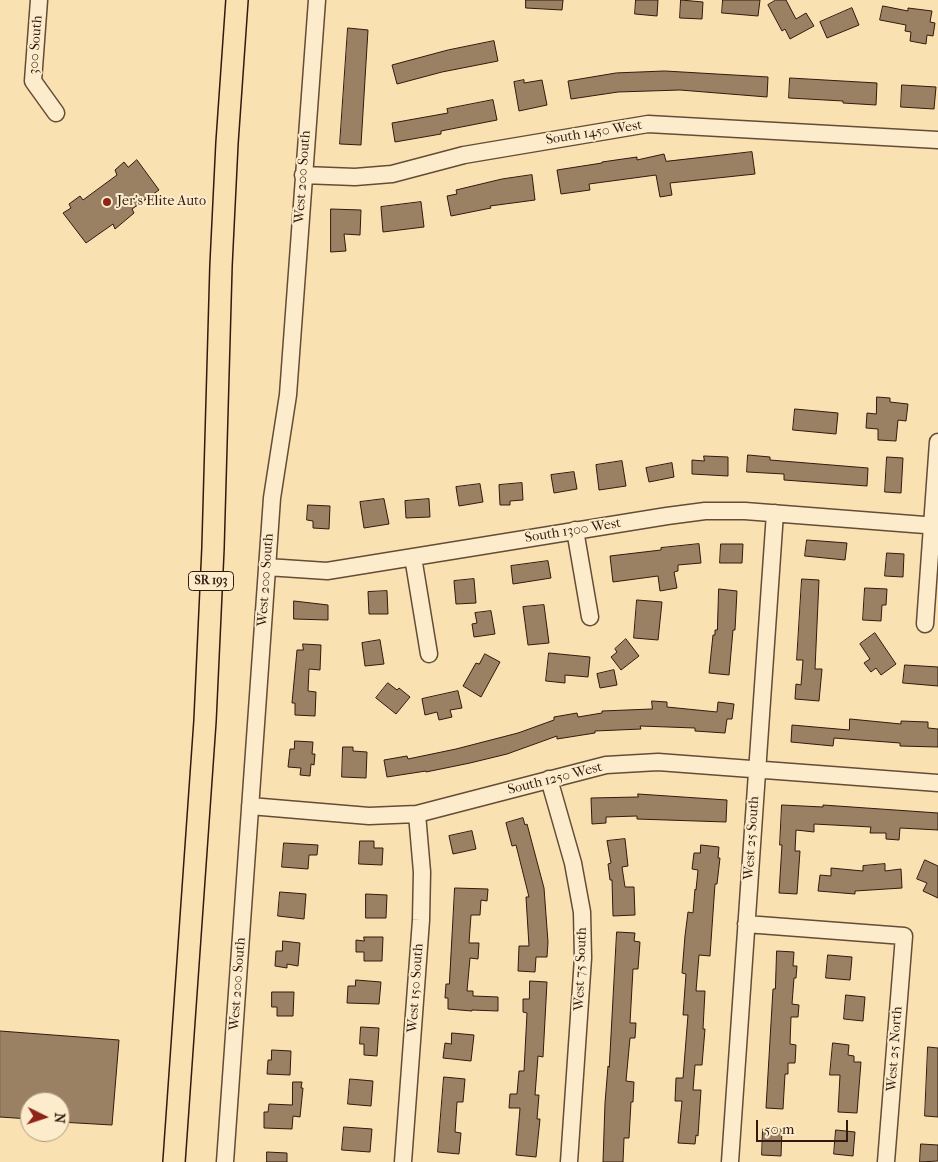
<!DOCTYPE html>
<style>
body{margin:0}
#map{position:relative;width:938px;height:1162px;overflow:hidden;background:#fae1b1;font-family:"IM FELL French Canon",serif}
canvas{display:block}
.north{position:absolute;left:20px;top:1092px;width:50px;height:50px;box-sizing:border-box;background:#fceccc;border:1px solid #ab9880;border-radius:50%;rotate:94deg;font-size:14px;font-weight:700;line-height:20px;text-align:center;color:#321a0e}
.north::after{content:'';display:block;margin:auto;width:18px;height:22px;background:#8f2418;clip-path:polygon(50% 0,100% 100%,50% 72%,0 100%)}
.scale{position:absolute;left:756px;top:1120px;width:92px;height:22px;box-sizing:border-box;border:2px solid #321a0e;border-top:0;padding-left:6px;font-size:15px;line-height:18px;white-space:nowrap;color:#321a0e;-webkit-text-stroke:4px #fceccc;paint-order:stroke}
</style>
<div id="map">
<canvas width="938" height="1162"></canvas>
<div class="north">N</div>
<div class="scale">50 m</div>
</div>
<script>
const ctx = document.querySelector('canvas').getContext('2d');
ctx.lineJoin = 'round';
function fillPath(path, color) { ctx.fillStyle = color; ctx.fill(path, 'evenodd'); }
function strokePath(path, color, width, dash) { ctx.strokeStyle = color; ctx.lineWidth = width; ctx.lineCap = dash ? 'butt' : 'round'; ctx.setLineDash(dash || []); ctx.stroke(path); }
function label(font, color, halo, rows, align = 'center') {
  ctx.font = font + ' "IM FELL French Canon",serif'; ctx.lineWidth = 4; ctx.setLineDash([]); ctx.textBaseline = 'middle'; ctx.strokeStyle = halo; ctx.fillStyle = color; for (const [text, x, y, turn = 0] of rows) {
    ctx.save(); ctx.translate(x, y); ctx.rotate((+turn || 0) * Math.PI / 180); ctx.textAlign = isNaN(turn) ? turn : align; if (halo) ctx.strokeText(text, 0, 0); ctx.fillText(text, 0, 0); ctx.restore();
  }
}
const building = new Path2D(`
 M526,0H563L562,10L526,8Z
 M636,0H658L657,16L635,14Z
 M681,0L703,2L702,19L680,18Z
 M723,0H760L758,16L722,13Z
 M776,0H786L796,19L806,13L814,26L790,39L785,29L782,31L768,5Z
 M883,6L908,11V8L932,11L930,22L935,23L933,36L927,35L926,44L910,41L911,32L905,31L906,25L880,20Z
 M852,8L859,25L827,38L820,22Z
 M348,28L368,30L361,145L340,144Z
 M494,41L498,61L442,72L397,84L392,65L448,50Z
 M665,71L768,77L767,97L680,90L618,92L571,99L568,81L616,73Z
 M790,78L877,83L876,105L843,103V101L789,98Z
 M524,80V83L542,80L547,105L519,111L514,82Z
 M902,85L936,87L934,109L901,107Z
 M493,100L497,120L441,131V134L395,142L392,123L448,113L447,109Z
 M752,152L755,174L670,183L672,195L660,197L656,175L589,184L590,190L561,194L557,170L602,163V162L637,157V160L664,154L666,161Z
 M137,160L159,190L132,209L134,213L115,229L113,224L86,243L63,213L71,208L69,204L80,196L83,200L117,175L115,170L124,162L128,167Z
 M532,175L535,200L490,206L491,208L451,216L447,196L457,194L456,190L502,179Z
 M421,202L424,227L383,232L381,207Z
 M331,209L361,210L360,235L344,234L346,251L331,252Z
 M877,397L890,398V402L908,404L906,421L898,420L896,441L878,440V429L866,428L867,413L876,414Z
 M795,409L838,413L836,434L793,430Z
 M748,455L770,457V460L868,468L867,486L784,480V474L747,472Z
 M704,456L728,457V476L692,474V460L704,461Z
 M887,457L903,458L901,493L885,492Z
 M622,461L626,486L599,490L596,465Z
 M672,463L674,477L649,482L646,468Z
 M574,472L577,489L554,493L551,475Z
 M522,483L523,500L510,501V505H500L499,485Z
 M480,484L483,502L459,506L456,487Z
 M384,499L389,524L364,528L360,502Z
 M429,499L430,517L406,518L405,501Z
 M308,505L330,506L329,529L313,528V521L307,520Z
 M807,540L847,543L845,560L805,556Z
 M699,544L701,563L678,565V571L674,572L677,588L660,591L658,576L613,582L610,556L661,550V548Z
 M721,544H743L742,563H720Z
 M887,553L904,554L903,577L885,576Z
 M548,561L551,578L513,584L511,566Z
 M474,579L476,603L456,604L454,581Z
 M802,579L819,580L815,669H822L819,701L795,699L796,684L801,685L803,660H797Z
 M865,588L887,589L886,605H882L881,621L863,620Z
 M719,589L737,591L735,630H733L729,675L709,673L713,635H715V630H717Z
 M387,591L388,614H369L368,592Z
 M637,600L662,602L658,640L634,638Z
 M294,601L328,605V620L294,619Z
 M544,605L549,643L528,645L523,607Z
 M491,611L495,634L474,637L472,624L477,623L475,613Z
 M875,633L896,664L881,675L876,668L871,672L864,663L870,659L860,644Z
 M626,639L639,656L621,670L611,657L617,652L615,649Z
 M380,640L384,664L365,666L362,643Z
 M303,644L321,645L320,670L309,669L308,691L316,692L315,716L295,715V703H292L297,650H303Z
 M549,653L590,657L588,677L565,675V683L546,681Z
 M485,654L500,662L481,697L463,686L476,663L479,664Z
 M905,665L938,667V686L903,683Z
 M614,670L617,685L600,688L597,674Z
 M388,683L397,690L399,688L410,697L396,714L376,698Z
 M458,691L462,708L450,710L452,717L439,720L437,712L425,715L422,699Z
 M652,701L667,702V707L717,712L718,702L734,704L732,719H727L725,733L695,731V728L640,726L641,729L595,731V733L557,739V736L507,754L470,763L426,772V771L387,777L384,760L407,756L408,759L456,749L518,733L554,720V717L577,713L578,717L602,713V711L652,709Z
 M850,719L901,724V721L928,722V728L938,729V747L900,746V743L834,738L833,746L791,742L792,725L849,730Z
 M295,741L313,742L312,754H315L314,765L311,764L310,776L300,775L301,768L288,767L290,749H294Z
 M343,747H353V751L367,752L366,778L342,777Z
 M638,794L727,800L726,822L637,819V816L606,817V823L592,824L591,798L638,797Z
 M782,805L823,807V805L938,813V830L900,828L899,840L886,839V833H870L871,827L814,824V832L796,830L795,851H800L797,894L779,893L782,845H780Z
 M523,818L525,825L527,824L544,888L548,942L547,957H536L535,972L518,971L519,946H529L526,897H529L516,845L512,846L506,823Z
 M472,831L476,849L453,854L449,836Z
 M625,839L628,866L622,867L625,887H634L635,915L613,916L612,880H610L608,864L611,863L607,841Z
 M360,841H374V848H383L382,865L359,864Z
 M284,843L318,845L317,855H309L308,869L282,867Z
 M701,845L719,847L718,858H720L717,884H715L710,956L699,955L696,991H705L703,1029H705L702,1065H695L693,1090H701L698,1136L696,1135L695,1144L678,1143L682,1101H675L676,1078H683L688,1015H683L686,974L682,973L685,936L688,912L693,913L695,889L696,890L698,870L692,869L694,853H700Z
 M925,860L938,866V898L923,891L927,883L917,879Z
 M885,864V871L901,869L902,888L855,891V894L818,891L820,875L831,876V868L863,871V866Z
 M455,888L488,889L487,901L481,900L480,915H471L469,943H479L478,959L470,958L467,991H473V996L498,997V1011L472,1010V1011L448,1009V998H445L446,984H449Z
 M280,892L306,894L304,919L278,916Z
 M366,894L387,895L386,918H366Z
 M617,932L635,933L634,941L640,942L638,969H633L630,1023H636L635,1038H630L626,1081L634,1082L633,1102H631L629,1138H624L623,1162H603L605,1103L608,1066L609,1067Z
 M364,937H383L382,961H364V952H356V940L364,941Z
 M283,941L300,943L298,966L287,964V968L275,966L276,951H282Z
 M777,951L794,952L793,966H797L796,978H794L792,1004L799,1005L798,1017H791L790,1044L796,1045L795,1063H788V1074H785L783,1109L766,1108L773,989H775Z
 M828,955L852,957L850,980L826,978Z
 M356,980L381,982L379,1004L347,1003L348,986H355Z
 M530,981L547,982L543,1057L538,1056L535,1095H539L537,1119H540L536,1157L516,1155L520,1108H509L510,1094H517L519,1071H524L527,1013L523,1012V999H529Z
 M272,992H294L293,1016H277V1007H272Z
 M846,995L865,997L863,1021L844,1019Z
 M361,1027L379,1028L377,1056L364,1055V1044H360Z
 M0,1031L119,1040L112,1125L60,1122V1102H30V1119L0,1117Z
 M452,1033L474,1035L471,1061L443,1058L445,1043L451,1044Z
 M833,1043L849,1045L848,1055L854,1056V1062H861L857,1113L838,1112L840,1075H830Z
 M928,1047L938,1048V1117L925,1116Z
 M272,1050L291,1051L290,1075L267,1074L268,1060H271Z
 M444,1077L465,1079L463,1102H457L455,1132L461,1133L459,1154L438,1152Z
 M350,1079L373,1081L371,1106L348,1104Z
 M293,1082H302L301,1088H303L300,1117L293,1116L292,1129L264,1128V1112H268L269,1104L292,1105Z
 M344,1127L372,1129L370,1152L342,1150Z
 M763,1129H782L781,1156L762,1155Z
 M836,1130L855,1132L853,1156L834,1154Z
 M921,1144L938,1145V1161L920,1162Z
 M267,1152L287,1153V1162H267Z`);
fillPath(building, '#9a8163');
strokePath(building, '#321a0e', 1);
const minor = new Path2D(`
 M39,0L33,81L56,113
 M303,175L355,177L392,174L464,155L648,124L938,140
 M575,530L590,617
 M413,557L429,654
 M267,567L327,571L667,516L705,511H745L938,526
 M925,624L938,442
 M549,779L573,863L582,912L583,958L569,1162
 M250,806L369,816L417,814L606,765L658,762L938,783
 M746,924L904,936L886,1162
 M225,1162L272,498L288,395L317,0
 M403,1162L421,920L422,872L417,814
 M730,1162L775,513`);
const major = new Path2D(`
 M174,1162L205,721L213,548L221,266L227,143L237,0`);
strokePath(minor, '#644c37', 19);
strokePath(major, '#321a0e', 24);
strokePath(minor, '#fceccc', 16);
strokePath(major, '#fae1b1', 21);
for (const [x, y, r, color] of [
 [107,202,5,"#8f2418"]
]) { const dot = new Path2D(); dot.arc(x, y, r, 0, 2 * Math.PI); ctx.fillStyle = color; ctx.fill(dot); strokePath(dot, '#fceccc', 2); }
for (const [x, y, w] of [
 [211,581,45]
]) { const box = new Path2D(); box.roundRect(x - w / 2, y - 9.5, w, 19, 4); ctx.fillStyle = '#fceccc'; ctx.fill(box); strokePath(box, '#321a0e', 1); }
label('bold 12px', '#321a0e', null, [
 ["SR 193",211,581]
]);
label('14px', '#321a0e', '#fceccc', [
 ["300 South",36,45,-86],
 ["South 1450 West",594,133,-9],
 ["West 200 South",303,177,-86],
 ["South 1300 West",573,531,-9],
 ["West 200 South",266,580,-86],
 ["South 1250 West",555,779,-14],
 ["West 25 South",752,838,-86],
 ["West 75 South",581,969,-88],
 ["West 200 South",238,984,-86],
 ["West 150 South",416,988,-86],
 ["West 25 North",895,1049,-86]
]);
label('14px', '#321a0e', '#fceccc', [
 ["Jer's Elite Auto",117,202]
], 'left');
</script>
